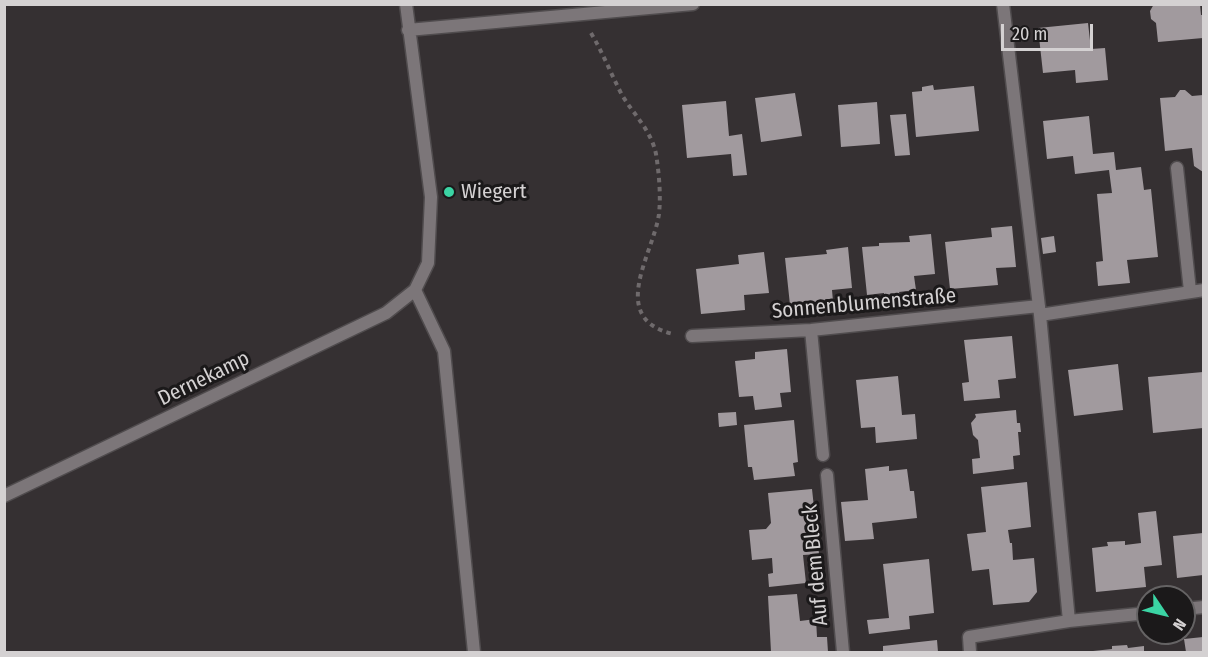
<!DOCTYPE html>
<meta charset="utf-8">
<style>
body{margin:0}
#map{position:relative;width:1208px;height:657px;overflow:hidden;background:#353032;font-family:"Fira Sans Condensed",sans-serif}
canvas{display:block}
.frame{position:absolute;inset:0;border:6px solid #d4d1d2;pointer-events:none}
.north{position:absolute;left:1136px;top:585px;width:60px;height:60px;box-sizing:border-box;background:#1b191a;border:2px solid #656364;border-radius:50%;rotate:125deg;font-size:16px;font-weight:700;line-height:24px;text-align:center;color:#d4d1d2}
.north::after{content:'';display:block;margin:auto;width:21px;height:27px;background:#3bd4a4;clip-path:polygon(50% 0,100% 100%,50% 72%,0 100%)}
.scale{position:absolute;left:1001px;top:24px;width:92px;height:27px;box-sizing:border-box;border:3px solid #d4d1d2;border-top:0;padding-left:8px;font-size:18px;line-height:21px;white-space:nowrap;color:#d4d1d2;-webkit-text-stroke:4px #1b191a;paint-order:stroke}
</style>
<div id="map">
<canvas width="1208" height="657"></canvas>
<div class="frame"></div>
<div class="north">N</div>
<div class="scale">20 m</div>
</div>
<script>
const ctx = document.querySelector('canvas').getContext('2d');
ctx.lineJoin = 'round';
function fillPath(path, color) { ctx.fillStyle = color; ctx.fill(path, 'evenodd'); }
function strokePath(path, color, width, dash) { ctx.strokeStyle = color; ctx.lineWidth = width; ctx.lineCap = dash ? 'butt' : 'round'; ctx.setLineDash(dash || []); ctx.stroke(path); }
function label(font, color, halo, rows, align = 'center') {
  ctx.font = font + ' "Fira Sans Condensed",sans-serif'; ctx.lineWidth = 6; ctx.setLineDash([]); ctx.textBaseline = 'middle'; ctx.strokeStyle = halo; ctx.fillStyle = color; for (const [text, x, y, turn = 0] of rows) {
    ctx.save(); ctx.translate(x, y); ctx.rotate((+turn || 0) * Math.PI / 180); ctx.textAlign = isNaN(turn) ? turn : align; if (halo) ctx.strokeText(text, 0, 0); ctx.fillText(text, 0, 0); ctx.restore();
  }
}
fillPath(new Path2D(`
 M1154,4H1200L1201,15H1203V38L1158,42L1156,23L1151,19L1150,11Z
 M1088,23L1091,49L1105,48L1108,80L1076,83L1075,70L1043,73L1038,28Z
 M933,85L934,90L974,86L979,131L916,137L912,92L922,91V87Z
 M1180,90H1185L1192,96L1203,95V172L1194,166L1192,148L1165,151L1160,98L1175,97Z
 M795,93L802,136L761,142L755,98Z
 M726,101L729,136L742,134L747,175L733,176L731,154L687,158L682,105Z
 M877,102L880,144L841,147L838,105Z
 M906,114L910,155L895,156L890,115Z
 M1089,116L1093,154L1114,152L1116,170L1141,167L1144,190L1151,189L1158,257L1127,260L1130,283L1098,286L1096,262L1103,261L1097,194L1112,193L1109,170L1075,174L1073,156L1047,159L1043,121Z
 M1012,226L1016,267L996,268L998,285L950,289L945,242L992,237L991,228Z
 M931,234L935,274L914,276L916,290L899,292L900,295L884,296V293L867,295L862,247L879,246V243L910,242L909,236Z
 M1054,236L1056,252L1043,254L1041,238Z
 M848,247L852,288L832,290L833,301L790,305L785,258L827,254L826,250Z
 M764,252L769,293L744,295L745,310L701,314L696,269L739,264L738,255Z
 M1012,336L1016,378L998,380L1000,398L964,401L962,383L969,382L964,340Z
 M787,349L791,392L780,393L782,407L755,410L753,396L739,397L735,361L755,359V352Z
 M1118,364L1123,410L1074,416L1068,370Z
 M1203,372V428L1153,433L1148,377Z
 M898,376L902,415L915,414L917,439L876,443L875,427L861,428L856,380Z
 M1016,410L1017,423H1020L1021,432H1018L1020,455L1013,456L1014,469L973,474L972,459L980,458L978,440L973,435L971,423L976,417L975,414Z
 M736,412L737,425L719,427L718,413Z
 M794,420L798,462L793,463L795,476L754,480L752,467H748L744,425Z
 M889,466V471L907,469L910,491H914L917,518L872,523L874,539L845,541L841,502L868,500L865,469Z
 M1027,482L1031,527L1008,530L1010,543H1012L1013,560L1034,558L1037,592L1029,602L993,605L989,569L972,571L967,534L986,532L981,487Z
 M812,489L819,554L803,555L806,583L769,587L768,574L773,573L772,558L752,560L749,530L766,529L771,523L768,493Z
 M1156,511L1162,565L1144,567L1146,587L1096,592L1092,548L1108,546L1107,542L1125,541V545L1141,543L1138,513Z
 M1203,533V575L1177,578L1173,536Z
 M929,559L934,613L909,616L910,629L869,634L867,620L889,618L883,564Z
 M797,594L800,621L816,619L817,637H827L828,652H771L768,596Z
 M1203,637V652H1186L1184,639Z
 M937,640L938,652H883V646Z
 M1127,645L1128,648L1144,646V652H1093V651L1112,649V646Z`), '#a19a9e');
const street = new Path2D(`
 M408,30L693,4
 M1177,168L1190,291
 M415,290L444,351L474,652
 M1040,315L1204,290
 M811,330L823,455
 M692,336L811,330L1039,306
 M827,475L843,652
 M4,496L386,313L415,290L428,263L431,197L406,4
 M1184,609L1204,607
 M1069,621L1148,613
 M970,652L969,637L1069,621L1040,315L1003,4`);
strokePath(street, '#504c4e', 15);
strokePath(new Path2D(`
 M591,33C603,53 611,74 622,95C634,115 651,130 656,154C659,173 661,195 659,214C653,255 607,318 673,334`), '#6f6a6c', 4, [4.5, 4.5]);
strokePath(street, '#7c7679', 12);
for (const [x, y, r, color] of [
 [449,192,6,"#3bd4a4"]
]) { const dot = new Path2D(); dot.arc(x, y, r, 0, 2 * Math.PI); ctx.fillStyle = color; ctx.fill(dot); strokePath(dot, '#1b191a', 2); }
label('21px', '#d4d1d2', '#1b191a', [
 ["Wiegert",461,192]
], 'left');
label('21px', '#d4d1d2', '#1b191a', [
 ["Sonnenblumenstraße",864,304,-5],
 ["Dernekamp",204,379,-26],
 ["Auf dem Bleck",816,565,-95]
]);
</script>
